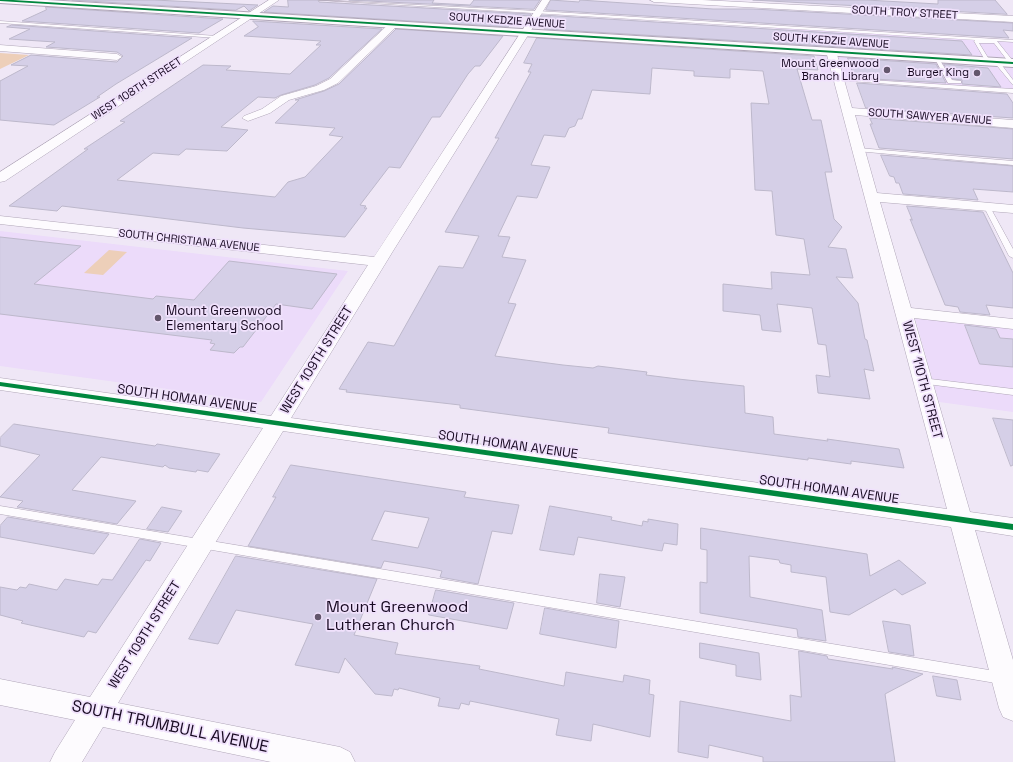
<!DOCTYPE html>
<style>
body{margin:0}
canvas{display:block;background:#efe7f6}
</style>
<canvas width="1013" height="762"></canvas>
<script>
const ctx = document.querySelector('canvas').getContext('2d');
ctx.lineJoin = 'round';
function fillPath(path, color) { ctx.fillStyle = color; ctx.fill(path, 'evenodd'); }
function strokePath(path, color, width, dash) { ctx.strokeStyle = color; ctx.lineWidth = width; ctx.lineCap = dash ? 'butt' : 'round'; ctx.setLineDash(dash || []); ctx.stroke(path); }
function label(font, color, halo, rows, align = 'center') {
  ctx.font = font + ' "Space Grotesk",sans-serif'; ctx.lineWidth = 3.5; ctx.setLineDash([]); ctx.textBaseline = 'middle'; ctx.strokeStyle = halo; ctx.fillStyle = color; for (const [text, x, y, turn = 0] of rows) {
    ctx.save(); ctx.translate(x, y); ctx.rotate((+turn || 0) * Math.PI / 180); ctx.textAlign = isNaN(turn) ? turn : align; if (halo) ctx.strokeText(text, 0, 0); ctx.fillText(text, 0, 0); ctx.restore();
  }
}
fillPath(new Path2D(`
 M775,26L1013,40V58L778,44Z
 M816,55L1013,67V92L823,79Z
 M0,231L348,271L261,402L0,366Z
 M915,318L1013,328V412L939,402Z`), '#ecdbfa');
fillPath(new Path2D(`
 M0,53L29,55L0,69Z
 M109,250L127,252L103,275L84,273Z`), '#edcfb9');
const building = new Path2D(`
 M72,0H154L258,5L249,11L244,6L236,10Z
 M288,0H318L319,2L531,14L530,16L515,15L508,27L264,12L273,6L288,7Z
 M349,0H434L432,3L470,5L474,0H540L534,9Z
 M551,0L579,2L580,0L713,9H753L1013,23V31L1003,30L1009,38L546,10Z
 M753,0H866L938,4V0H995L1007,14Z
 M46,7L223,19L199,33L22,21L46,10Z
 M542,15L962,41L972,55L544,29L551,17H541Z
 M253,21L382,29L329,78L315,85L281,95L275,98L258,97L221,127L248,130L227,151L186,149L179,155L153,153L117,180L275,197L288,182L305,177L343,137L329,135L335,128L275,123L299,100H295L324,91L339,84L396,29L503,36L480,66H475L468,74L440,117H432L400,168L389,167L360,205L366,206L364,208H367L345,237L243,228L62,206L57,211L9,206L88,149H84L125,122L120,121L203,65L231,66L226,70L290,74L321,45H316L321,41L244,36L258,27Z
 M12,25L192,38L116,84L97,97H100L54,125L0,120V81L28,66L11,65L31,55L117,62L123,56L117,52L46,47L55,42L9,39L30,29L7,27Z
 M537,38L814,56L818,70L797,69L812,120H821L832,172H825L828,188L834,219L842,227L828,247L846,249L853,278L836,277L858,303L865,339L867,340L874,371L864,369L870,399L818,393L816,375L830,377L826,345L818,344L812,308L777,304L781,332L762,330L760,315L723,311V284L772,289L771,272L810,275L804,239L776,235L772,191L755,190L751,103L769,104L763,71L730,69V78L694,76V71L652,68L650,94L592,90L582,119H578L575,126L569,128L565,137L544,135L531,165L550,167L537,198L517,196L498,236L510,237L502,257L526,260L508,303L516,304L495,356L563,365L593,368L598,366L647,372L646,375L678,379L744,386L745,413L773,417L774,434L828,441L827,439L899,449L904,468L851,461V464L808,458V460L702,446L608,433L609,428L460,408V405L346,392L347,390L339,389L368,342L394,346L439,266L463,268L479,236L445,232L499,138H495L531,72H528L532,64L524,63Z
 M848,58L936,64L946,83L855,78Z
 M944,64L988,68L1001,87L962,84V80L953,79Z
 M857,83L1007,94L1013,103V118L866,108Z
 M870,118L1013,129V159L879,148L870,124H872Z
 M881,155L1013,166V192L973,189L978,200L903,194L899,183H896L894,177L890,176Z
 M907,206L983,212L1013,273V308L986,305L990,315L960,312L958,307L945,305L910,219L912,220Z
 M0,237L81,246L34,284L153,299L156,296L194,300L229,261L337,274L312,309L276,304L243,347H240L234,353L210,350L215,344L210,343L212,340L0,314Z
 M965,325L996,329L1000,338L1013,339V367L980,364Z
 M993,418L1013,420V465L1011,466Z
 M14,424L155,446L157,444L220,454L208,472L197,470L196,472L169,468L165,465L163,467L101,457L72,490L136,501L117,524L17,507L23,501L0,497L40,455L0,446V438Z
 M291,465L466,492L464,497L519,505L512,534L492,531L478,584L440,577L442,571L427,568L384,561L381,568L248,546L276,497H273ZM385,511L429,518L418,548L372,540Z
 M550,506L612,517L611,520L642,526L643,521L648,522V519L678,524L677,545L664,543L662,551L578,537L574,555L540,550Z
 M162,507L182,511L168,532L147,529Z
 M8,517L109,534L94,554L0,537V526Z
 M701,528L867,554L870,576L899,560L926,583L902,595L895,589L849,615L830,612L826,577L791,572V565L780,563L779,560L749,556L750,597L822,610L826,641L798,637L797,629L700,613V582L707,583V550L701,549Z
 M140,539L161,543L150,561L146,560L96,633L88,631L84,637L21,623L23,621L0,615V587L17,590L20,587L26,588L29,584L57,590L65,579L98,585L102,579L112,580Z
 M236,556L377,579L354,635L398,643L395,654L480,666L479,669L564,686L566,672L623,682L624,675L650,680L649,694L654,695L650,737L593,724L591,741L556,735L559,719L470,701L469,705L461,703L459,709L438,706L440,698L399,688L398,690L394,689L392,696L375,694L345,658L339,673L295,665L313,624L236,610L218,644L189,639Z
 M600,574L625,577L620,607L597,603Z
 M436,590L514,603L507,629L429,615Z
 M545,608L619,621L616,648L540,634Z
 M883,621L910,625L914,656L889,652Z
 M700,643L759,653L761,680L736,676V665L700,658Z
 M799,651L827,656L828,659L893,669L892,667L923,674L885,694L895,762H763V757L709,745L708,758L678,752L680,701L791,721L790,695L801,697Z
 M933,676L957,680L961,700L937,696Z`);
fillPath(building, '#d5cfe7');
strokePath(building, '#bdb8cb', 1);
const service = new Path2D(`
 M319,0L538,11L1013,40V42L997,41L1013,61V64H1010L994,43H979L990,61L986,62L974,41L975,40Z
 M0,21L217,36L219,37L217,38L0,23Z
 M934,57H938L952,80L961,81V83H948Z
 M994,60H998L1013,80V85L994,62Z
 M838,78L1013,89V93L836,80V78Z
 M858,148L1013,161V165L856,151V149Z
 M987,205L990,207L1013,249V258L1009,256L984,207Z
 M922,378L1013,389V395L919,383L918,381Z
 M0,506L1013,674V686L0,514Z`);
const minor = new Path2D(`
 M269,0H279L5,181L0,182V172Z
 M542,0H550L393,251L291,418L947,509L826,51L831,48L836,51L852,108L1013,120V128L855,115L877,193L1013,205V213L880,202L911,308L1013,319V329L914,318L970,512L1013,518V536L975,530L1013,660V721L1003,717L999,708L951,527L283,431L118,703L340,747L350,752L355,762H271L103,727L82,762H50L55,752L75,720L0,705V679L90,697L263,428L0,390V378L271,416L368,265L0,224V216L374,257Z
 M650,0H702L1013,16V22L654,2Z
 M394,21L398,24L397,26L338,83L324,90L289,100L270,113L248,121L242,118L244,116L262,109L281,96L316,86L330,79L391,22Z
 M0,45L117,54L122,57L117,60L0,51Z`);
const secondary = new Path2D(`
 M0,0H47L1013,59V67L0,3Z`);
strokePath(service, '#b0a6b8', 1);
strokePath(minor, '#b0a6b8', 1);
strokePath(secondary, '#b0a6b8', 2);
fillPath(service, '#fdfbfe');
fillPath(minor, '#fdfbfe');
fillPath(secondary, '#fdfbfe');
fillPath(new Path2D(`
 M0,0H13L1013,62V64L0,1Z
 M0,382L1013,524V530L0,386Z`), '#00873e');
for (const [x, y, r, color] of [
 [887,70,4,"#63576c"],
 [977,73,4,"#63576c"],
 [158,318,4,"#63576c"],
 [318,617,4,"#63576c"]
]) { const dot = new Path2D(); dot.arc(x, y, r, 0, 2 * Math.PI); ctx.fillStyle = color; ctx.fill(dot); strokePath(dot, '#f0e1fc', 1.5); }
label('11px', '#180a22', '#f0e1fc', [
 ["SOUTH TROY STREET",905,13,3],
 ["SOUTH KEDZIE AVENUE",507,21,4],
 ["SOUTH KEDZIE AVENUE",831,41,4],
 ["WEST 108TH STREET",137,89,-33],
 ["SOUTH SAWYER AVENUE",930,117,4],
 ["SOUTH CHRISTIANA AVENUE",189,241,6]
]);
label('11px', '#180a22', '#f0e1fc', [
 ["Mount Greenwood",879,64],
 ["Branch Library",879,77],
 ["Burger King",969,73]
], 'right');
label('13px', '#180a22', '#f0e1fc', [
 ["Mount Greenwood",166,311],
 ["Elementary School",166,326]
], 'left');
label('13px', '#180a22', '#f0e1fc', [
 ["WEST 109TH STREET",317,360,-58],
 ["WEST 110TH STREET",922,380,75],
 ["SOUTH HOMAN AVENUE",187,399,8],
 ["SOUTH HOMAN AVENUE",508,445,8],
 ["SOUTH HOMAN AVENUE",829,490,8],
 ["WEST 109TH STREET",145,635,-58]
]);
label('16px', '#180a22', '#f0e1fc', [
 ["Mount Greenwood",326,608],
 ["Lutheran Church",326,626]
], 'left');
label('16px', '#180a22', '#f0e1fc', [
 ["SOUTH TRUMBULL AVENUE",170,727,12]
]);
</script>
